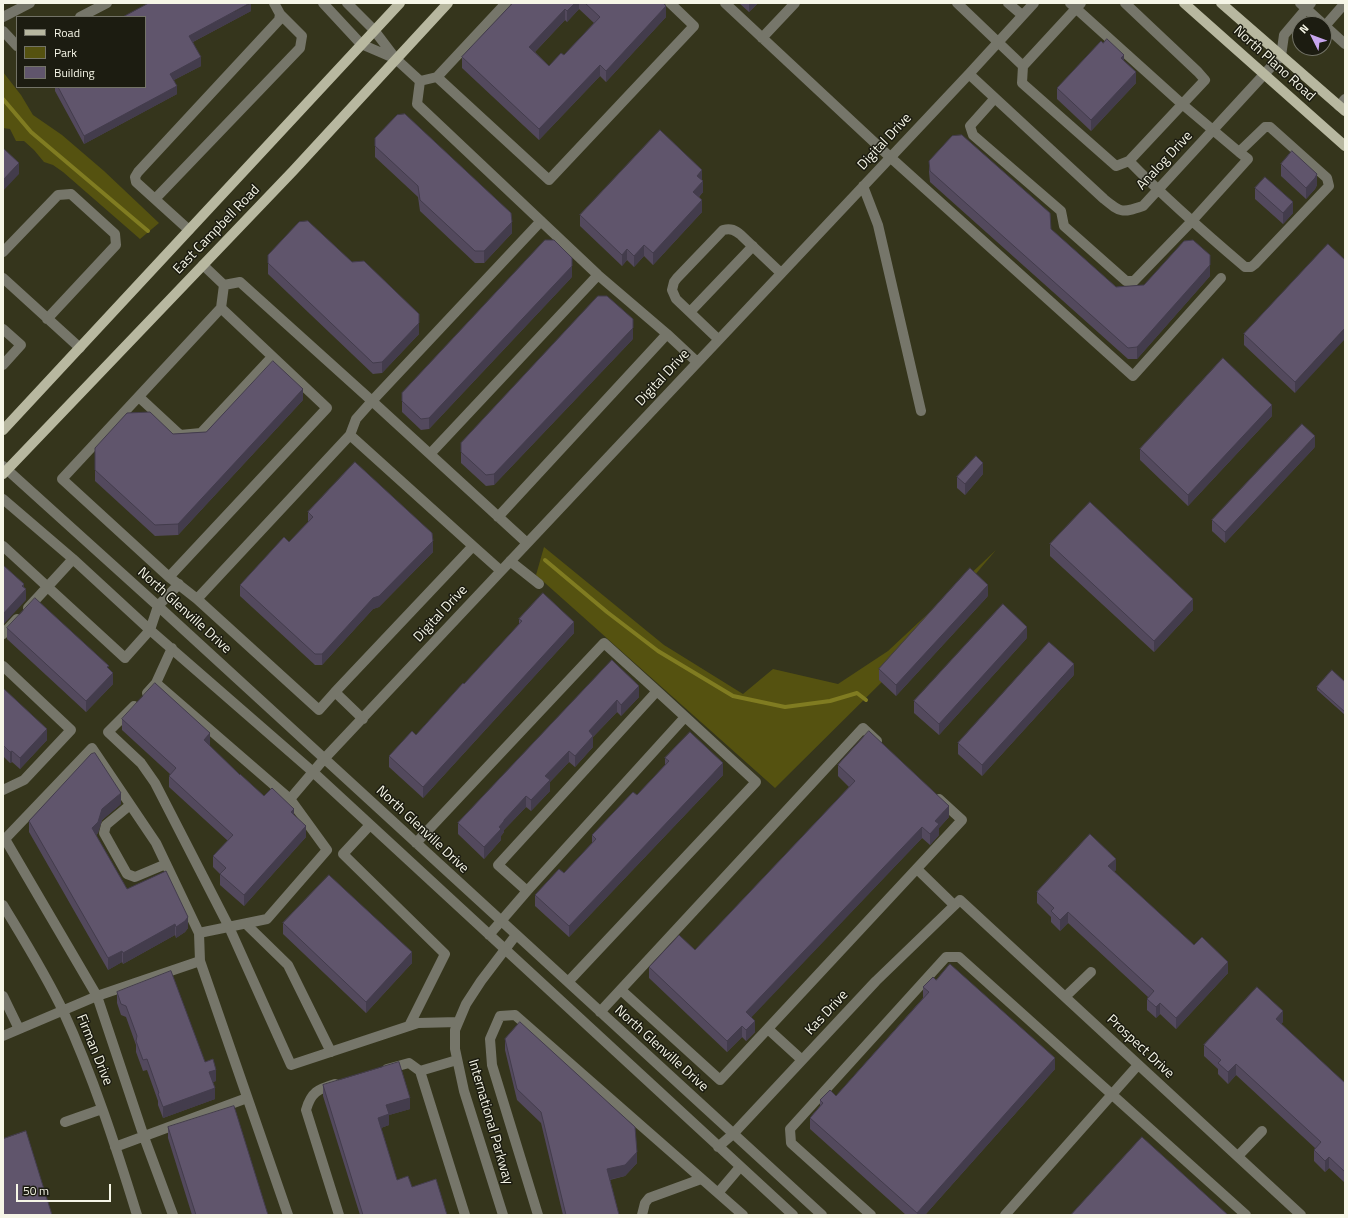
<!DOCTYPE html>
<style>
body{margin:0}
#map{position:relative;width:1348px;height:1218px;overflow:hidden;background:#35351c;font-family:"Titillium Web",sans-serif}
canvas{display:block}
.frame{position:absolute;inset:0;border:4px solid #f6f6e7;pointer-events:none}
.legend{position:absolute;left:16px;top:16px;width:130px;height:72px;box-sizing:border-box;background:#1c1c11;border:1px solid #737367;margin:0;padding:5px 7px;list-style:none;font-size:12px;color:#f6f6e7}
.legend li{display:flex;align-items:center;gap:8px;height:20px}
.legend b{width:20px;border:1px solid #737367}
.north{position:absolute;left:1292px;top:16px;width:40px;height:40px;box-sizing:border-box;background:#1c1c11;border:1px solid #737367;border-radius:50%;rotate:312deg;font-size:11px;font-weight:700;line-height:16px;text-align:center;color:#f6f6e7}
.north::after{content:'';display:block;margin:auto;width:14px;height:18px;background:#c8a6ef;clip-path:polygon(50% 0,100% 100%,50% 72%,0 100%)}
.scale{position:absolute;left:16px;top:1184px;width:95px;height:18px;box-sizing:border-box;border:2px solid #f6f6e7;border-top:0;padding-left:5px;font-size:12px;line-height:14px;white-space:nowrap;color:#f6f6e7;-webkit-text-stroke:3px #1c1c11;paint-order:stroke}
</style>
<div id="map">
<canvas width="1348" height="1218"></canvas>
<div class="frame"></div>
<ul class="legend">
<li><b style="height:5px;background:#b8b8a0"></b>Road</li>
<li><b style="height:11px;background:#555210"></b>Park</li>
<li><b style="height:11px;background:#60556c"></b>Building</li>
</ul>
<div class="north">N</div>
<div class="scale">50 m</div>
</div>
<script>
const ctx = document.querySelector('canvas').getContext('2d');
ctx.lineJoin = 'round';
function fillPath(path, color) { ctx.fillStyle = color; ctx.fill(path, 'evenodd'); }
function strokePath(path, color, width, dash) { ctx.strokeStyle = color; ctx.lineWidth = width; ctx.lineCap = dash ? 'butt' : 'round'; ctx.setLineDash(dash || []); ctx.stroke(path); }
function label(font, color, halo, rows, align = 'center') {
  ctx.font = font + ' "Titillium Web",sans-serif'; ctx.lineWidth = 3; ctx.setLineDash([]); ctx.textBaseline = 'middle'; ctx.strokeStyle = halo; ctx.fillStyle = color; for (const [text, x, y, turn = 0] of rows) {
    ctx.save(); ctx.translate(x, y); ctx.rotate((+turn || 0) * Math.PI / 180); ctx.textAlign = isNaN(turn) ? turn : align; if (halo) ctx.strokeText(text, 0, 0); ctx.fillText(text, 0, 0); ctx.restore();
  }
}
fillPath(new Path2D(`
 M3,72L21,95L33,115L62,135L104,171L159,223L140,239L63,172L53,165L44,162L34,150L24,141H16L10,129L3,128Z
 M544,547L664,645L743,694L773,669L838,684L888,651L996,550L897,667L775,788L536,575Z`), '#555210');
strokePath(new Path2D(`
 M3,99L31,132L148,231
 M545,560L607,612L658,651L733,696L785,707L830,701L857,693L866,700`), '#807c21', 4);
strokePath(new Path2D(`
 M323,3L361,44L396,59
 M347,3L374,30L396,59L420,81L417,104L598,275L667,334L697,362
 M725,3L890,157L1133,376L1221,278
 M957,3L1023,66
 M1008,3L1022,15
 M1070,3L1182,104L1239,152
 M1081,3L1023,66L1022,83L1116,166L1129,161L1205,80L1198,72L1125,3
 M1300,3L1323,24
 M3,17L30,3
 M80,17L107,3
 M1324,25L1345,44
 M1325,26L1345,3
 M3,31L17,46
 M762,38L795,3
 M969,74L1104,199C1121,213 1122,213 1143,206L1281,56L1284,35L1311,3
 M437,77L506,3
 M420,81L437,77L549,180L694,26L670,3
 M995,98L970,126L973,135L1061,211L1064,226L1126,281H1134L1192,221L1248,159L1239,152L1265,127H1270L1327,178L1329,186L1255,264L1251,267H1245C1205,233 1166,199 1129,161
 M1339,106L1345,99
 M863,186L878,225L921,411
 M155,199L300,48L302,36L280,14
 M189,230L136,182L135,177L138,172L279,20L280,14L274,3
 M3,252L58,195L71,194L115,234L116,245L47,319
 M203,265L224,285L240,282L372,401L527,543
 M3,278L80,348
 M221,308L224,285
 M690,312L753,246
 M3,329L21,345L3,365
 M718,339L676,299L672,290L674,282L677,278L723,230C731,228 735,230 741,235L781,273
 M139,397L180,435L201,433L272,357
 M350,435L356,419L372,401L541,221
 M430,454L598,275
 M3,466L158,606L822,1215
 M3,499L73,559L150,630L313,772L793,1215
 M498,517L667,334
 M3,546L125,658L150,630L158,606L179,584
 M510,561L539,584
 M169,577L62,479L221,308L327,408L169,577L197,599
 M28,608L73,559
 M3,634L17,619
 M3,666L71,730L24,780L3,790
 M156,683L172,648
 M335,692L319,710L197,599L350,435L473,546
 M147,693L156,683L290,799
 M134,706L108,732L141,763L155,783L229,927L291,1065L418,1023L458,1022
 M363,719L335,692L473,546L501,571
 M130,805L106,825L104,833L127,874L135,877L166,864
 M370,825L343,854L445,954L409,1026
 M5,839L97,996L144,1137L173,1215
 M3,841L92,748L156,843L199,933L200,961L97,996L3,1036
 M416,843L604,643L657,691
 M917,869L954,905
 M3,905C24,940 46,975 63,1011C93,1076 116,1147 137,1215
 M246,924L288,965L331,1052
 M199,933L267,919L327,850L290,799L324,759L969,74L1034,3
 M489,935L527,891
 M200,961L288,1215
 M568,982L756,782L657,691L498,865L527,891L685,717
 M621,990L720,1080L962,820L939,799
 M3,996L19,1029
 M1065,997L1091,972
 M600,1012L863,728L877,741
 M768,1029L802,1060
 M387,1069L409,1063L420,1071L465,1215
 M420,1071L457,1060
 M335,1084C318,1089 311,1092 306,1110L339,1215
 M65,1122L102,1109
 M115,1147L247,1098
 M718,1147L733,1134L876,981L960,900L1301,1215
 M1238,1156L1262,1131
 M718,1193L740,1167
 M503,1215L464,1091L455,1049V1030L466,1004L481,981L516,935
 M538,1215L492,1065L490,1039L500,1016L515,1015L743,1215
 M642,1215L645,1203L649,1198L701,1179
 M871,1215L791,1143L790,1129L946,957H959L1246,1215
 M1005,1215L1138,1065`), '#76766a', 10);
strokePath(new Path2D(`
 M1184,3L1345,146
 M1221,3L1345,111
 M3,430L400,3
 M3,474L293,171L448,3`), '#b8b8a0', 10);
fillPath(new Path2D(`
 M513,3H663L666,17L606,82L600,76L539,140L462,68V57ZM579,9L594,23L564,55L549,66L535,52L565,20L567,22Z
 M739,3H758L749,12Z
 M251,11L193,42L201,66L174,80L177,94L84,144L55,91V87H145V17Z
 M1124,61L1136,83L1091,131L1057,99V88Z
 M375,138L512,233L484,263H475L420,211L418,197L375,157Z
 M929,161L1051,229L1116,287L1144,285L1210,276L1137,359H1128L930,182L929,172Z
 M1281,164L1317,185L1315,189L1306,199L1281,176Z
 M702,181L703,192L699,197L702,212L653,265L644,256L634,267L627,260L622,266L580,226V215Z
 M1255,188L1293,213L1283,224L1255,199Z
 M1328,244L1295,393L1244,345V334Z
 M268,255L419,334L382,373L373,374L268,274Z
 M572,277L429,429L421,430L402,412V393Z
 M633,339L494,485L486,486L461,463V443Z
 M303,400L178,535L155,536L95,481V448L173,434L206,432Z
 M1272,416L1188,506L1140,460V449Z
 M1315,447L1225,543L1212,531V520Z
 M983,474L965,495L957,488V477Z
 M308,512L433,552L379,607L373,609L322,665H315L240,596V585L289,542L308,522Z
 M1050,544L1193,610L1154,652L1050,556Z
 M988,596L896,696L879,680V669Z
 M519,619L574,633L423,798L389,767V756L416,735L464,684L519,624Z
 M7,628L113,684L86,712L7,639Z
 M1027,638L939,735L914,713V701Z
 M612,660L639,697L621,716L617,712L593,737V747L575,767L569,762L550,782V791L531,811L526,807L504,830V832L501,836V840L484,859L458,834V823Z
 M1074,675L982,776L958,754V743Z
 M1345,682V715L1317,690V687Z
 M3,688L47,740L20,769L12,762L10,763L3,756Z
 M122,719L210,744L209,746L240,775L264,796L294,815L306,837L244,906L220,885V874L213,867V856L228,841L169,787V776L170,774L122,730Z
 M665,758L723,775L569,937L535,906V895L564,873L592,843V835L637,795L665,765Z
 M838,765L949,817L939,828V835L930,845L922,838L751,1017L755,1032L746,1041L742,1037L727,1052L649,978V967L695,950L849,787L838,776Z
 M121,804L102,820L98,833L96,835L127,889L188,928L185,932L176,938L175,935L123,964L122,962L108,970L29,832V821Z
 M1116,870L1114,872L1194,945L1228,973L1176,1029L1160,1014L1156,1018L1147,1010V999L1148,997L1068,923L1060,931L1051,922V917L1037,903V892Z
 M283,923L412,963L366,1013L283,934Z
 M936,980L1055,1069L925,1215H906L810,1129V1118L820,1106V1100L836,1096L923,998V987Z
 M117,992L205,1062L216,1081L213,1082L215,1099L163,1118L158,1105V1101L147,1070L143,1071L136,1052V1045L126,1017L121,1015L117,1003Z
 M1283,1022L1281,1024L1345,1083L1344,1182L1329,1168L1325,1172L1314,1161V1150L1315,1148L1236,1075L1228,1084L1218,1074V1069L1204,1056V1045Z
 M505,1039L637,1163L625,1176L610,1180L619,1215H563L541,1123L517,1100L505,1050Z
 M323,1085L410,1109L389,1115V1125L381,1128L397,1180L412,1187L447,1215H360L323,1096Z
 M168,1127L268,1215H192L168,1138Z`), '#53495d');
fillPath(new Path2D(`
 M251,3V11L189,44V36Z
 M575,3H579V9L567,22V11Z
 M749,3H758L749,12Z
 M666,6V17L606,82V71Z
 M565,9V20L529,58V47Z
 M1124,55V66L1121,58Z
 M201,57V66L170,82V74Z
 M600,65V76L539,140V129Z
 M1136,72V83L1091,131V120Z
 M177,86V94L84,144V136Z
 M19,163V174L3,191V180Z
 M702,170V181L697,176Z
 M1317,174V185L1315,189L1306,199V188Z
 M703,181V192L693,203V192Z
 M702,200V212L653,265V253Z
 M1293,202V213L1283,224V213Z
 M512,222V233L484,263V251Z
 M644,245V256L634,267V256Z
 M627,249V260L622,266V255Z
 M572,258V277L429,429V418Z
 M1210,265V276L1137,359V347Z
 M419,323V334L382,373V362Z
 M633,328V339L494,485V474Z
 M1345,328V339L1295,393V382Z
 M303,389V400L178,535V524Z
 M1272,405V416L1188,506V495Z
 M1315,436V447L1225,543V532Z
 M983,463V474L965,495V484Z
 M433,541V552L379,607L373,609L322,665V654L373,598Z
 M24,584V591L26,589V600L3,625V614Z
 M988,585V596L896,696V685Z
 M1193,599V610L1154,652V641Z
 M574,622V633L423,798V787Z
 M1027,627V638L939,735V724Z
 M1074,664V675L982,776V765Z
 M113,673V684L86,712V701Z
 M639,686V697L621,716V705Z
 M617,700V712L593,737V747L575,767V756L589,731Z
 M47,729V740L20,769V758Z
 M210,733V744L204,751V740Z
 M12,751V762L10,763V752Z
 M569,751V762L550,782V791L531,811V800L545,776Z
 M723,763V775L569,937V926Z
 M121,793V804L102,820L98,833L92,839V828L102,809Z
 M526,796V807L504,830V832L501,836V840L484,859V847L504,820Z
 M949,806V817L939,828V835L930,845V834L935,821Z
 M294,809V820L291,812Z
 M306,826V837L244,906V895Z
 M922,827V838L746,1023V1012Z
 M1116,859V870L1108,877V866Z
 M1068,912V923L1060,931V920Z
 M188,917V928L185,932L176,938V927Z
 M175,924V935L123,964V953Z
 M122,951V962L108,970V958Z
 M412,952V963L366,1013V1002Z
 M1228,962V973L1176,1029V1018Z
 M1160,1003V1014L1156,1018V1007Z
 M1283,1011V1022L1276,1030V1019Z
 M755,1021V1032L746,1041V1030Z
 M742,1026V1037L727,1052V1041Z
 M1055,1058V1069L925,1215H917V1213Z
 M1236,1064V1075L1228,1084V1072Z
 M216,1070V1081L209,1083V1072Z
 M215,1088V1099L163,1118V1107Z
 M410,1098V1109L389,1115V1125L378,1129V1118L386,1105Z
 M637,1152V1163L625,1176L607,1180V1169Z
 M1329,1157V1168L1325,1172V1161Z
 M1345,1170V1181L1344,1182V1171Z`), '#433c4c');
const building = new Path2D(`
 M149,3H250L189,36L201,57L170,74L177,86L84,136L58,87H145V17H123Z
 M513,3H575L567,11L565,9L529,47L549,66L561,53L564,55L600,17L585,3H663L666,6L606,71L600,65L539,129L462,57Z
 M1107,39L1124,55L1121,58L1136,72L1091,120L1057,88L1101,41L1103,43Z
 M405,114L511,213L512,222L484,251H475L420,200L418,186L375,146V138L397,115Z
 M660,130L702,170L697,176L703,181L693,192L702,200L653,253L644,245L634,256L627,249L622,255L580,215Z
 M962,135L1050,213L1051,229L1116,287L1144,285L1184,241L1193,240L1210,255V265L1137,347L1128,348L930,171L929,161L952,136Z
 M3,148L19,163L3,180Z
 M1292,151L1317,174L1315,178L1306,188L1281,164Z
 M1265,177L1293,202L1283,213L1255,188Z
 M308,221L352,262L364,261L419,314V323L382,362L373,363L268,263V255L299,222Z
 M545,240H554L572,258V266L429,418L421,419L402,401V393Z
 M1328,244L1345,260V328L1295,382L1244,334Z
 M598,296H607L633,319V328L494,474L486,475L461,452V443Z
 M1223,358L1272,405L1188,495L1140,449Z
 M273,361L303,389L178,524L155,525L95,470V448L127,413L150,412L173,434L206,432Z
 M1302,424L1315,436L1225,532L1212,520Z
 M976,456L983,463L965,484L957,477Z
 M355,462L432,533L433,541L379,596L373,598L322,654H315L240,585L284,537L289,542L313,517L308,512Z
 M1090,502L1193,599L1154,641L1050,544Z
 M3,565L24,584L22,586L26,589L3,614Z
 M970,568L988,585L896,685L879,669Z
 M543,593L574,622L423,787L389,756L412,731L416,735L463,683L464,684L522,621L519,619Z
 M35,598L109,666L107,667L113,673L86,701L7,628Z
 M1003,604L1027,627L939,724L914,701Z
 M1049,642L1074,664L982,765L958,743Z
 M612,660L639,686L621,705L617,700L589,731L593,736L575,756L569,751L545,776L550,780L531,800L526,796L504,820V821L499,827L501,829L484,847L458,823Z
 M1332,670L1345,682V712L1317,687Z
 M155,683L210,733L204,740L240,775V774L264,796L272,788L294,809L291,812L306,826L244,895L220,874L226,868L213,856L233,835L169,776L176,768L122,719Z
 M3,688L47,729L20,758L12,751L10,752L3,745Z
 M869,731L949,806L935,821L939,824L930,834L922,827L746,1012L755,1021L746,1030L742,1026L727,1041L649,967L679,935L695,950L855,781L838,765Z
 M690,732L723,763L569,926L535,895L559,869L564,873L596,839L592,835L633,792L637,795L669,761L665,758Z
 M95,753L121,793L102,809L98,822L92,828L127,889L166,871L188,917L185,921L176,927L175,924L123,953L122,951L108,958L29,821L91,754Z
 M1090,834L1116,859L1108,866L1194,945L1202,937L1228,962L1176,1018L1160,1003L1156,1007L1147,999L1154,991L1068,912L1060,920L1051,911L1054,908L1037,892Z
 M329,875L412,952L366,1002L283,923Z
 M950,964L1055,1058L917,1213L810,1118L823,1103L820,1100L830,1090L836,1096L929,992L923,987L933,977L936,980Z
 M171,971L205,1062L213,1059L216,1070L209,1072L215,1088L163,1107L158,1094L159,1093L147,1059L143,1060L136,1041L137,1036L126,1006L121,1004L117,992Z
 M1257,987L1283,1011L1276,1019L1345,1083V1170L1344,1171L1329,1157L1325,1161L1314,1150L1321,1142L1236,1064L1228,1072L1218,1063L1221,1060L1204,1045Z
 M520,1022L635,1127L637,1152L625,1165L607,1169L619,1215H566L541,1112L517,1089L505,1039Z
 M399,1062L410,1098L386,1105L389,1114L378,1118L397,1180L408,1176L412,1187L436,1179L447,1215H363L323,1085Z
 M234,1106L268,1215H196L168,1127Z
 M26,1131L52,1215H3V1139Z
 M1142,1137L1228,1215H1071Z`);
fillPath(building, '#60556c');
strokePath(building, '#433c4c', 1);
label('14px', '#f6f6e7', '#1c1c11', [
 ["North Plano Road",1274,64,42],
 ["Digital Drive",885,142,-47],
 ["Analog Drive",1165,161,-47],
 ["East Campbell Road",217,230,-46],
 ["Digital Drive",663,378,-47],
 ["North Glenville Drive",184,611,42],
 ["Digital Drive",441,614,-47],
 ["North Glenville Drive",422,830,43],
 ["Kas Drive",827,1013,-47],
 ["Prospect Drive",1140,1047,43],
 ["North Glenville Drive",661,1049,42],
 ["Firman Drive",94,1050,68],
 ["International Parkway",490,1122,74]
]);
</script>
